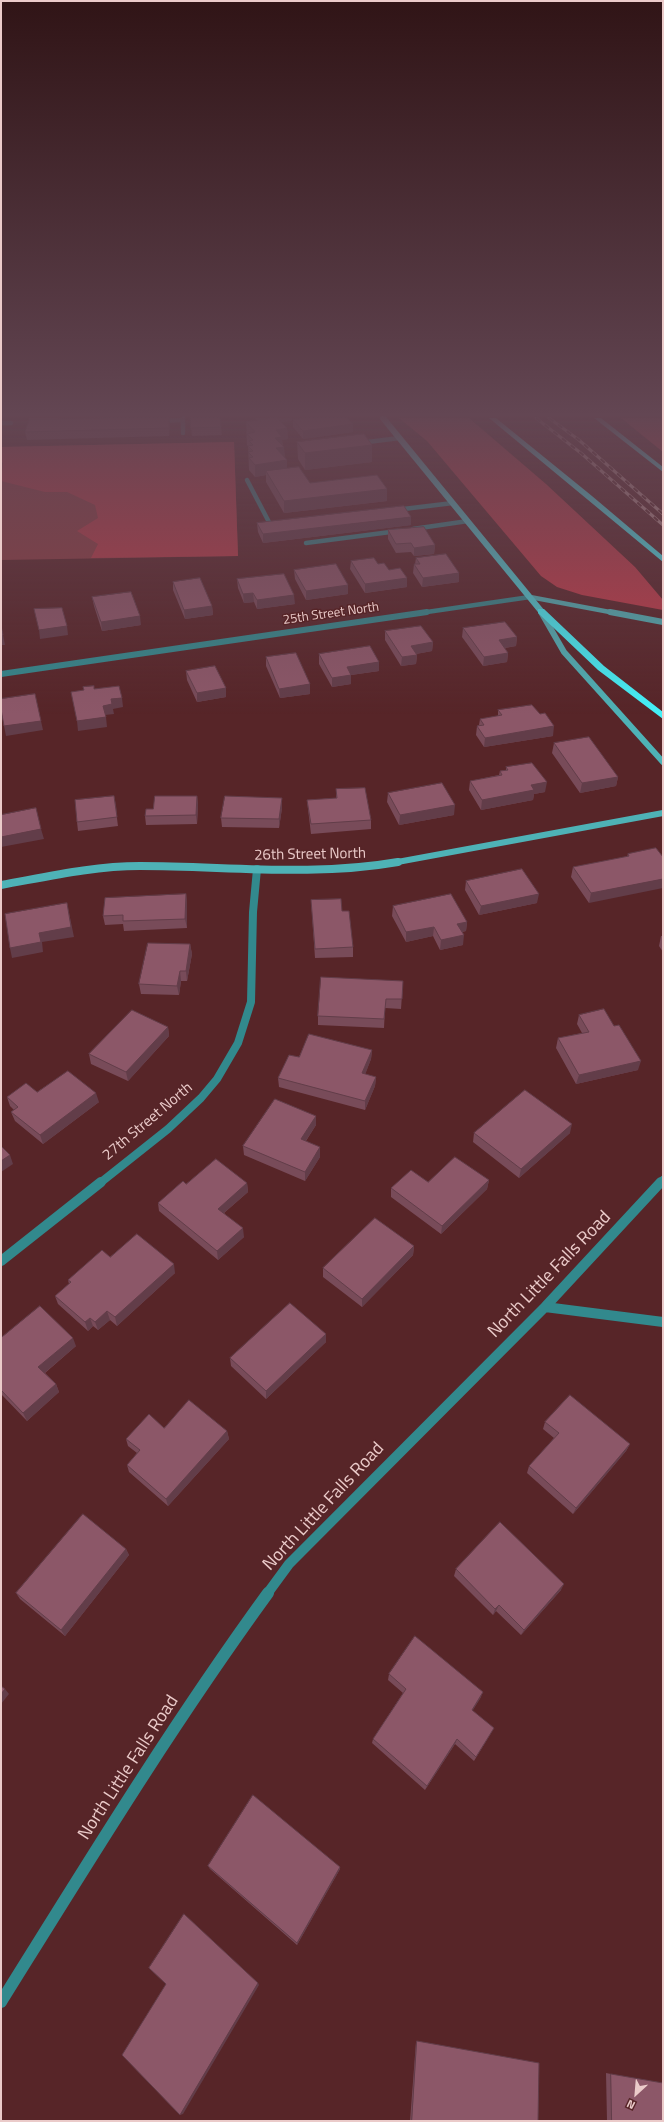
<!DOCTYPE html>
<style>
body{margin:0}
#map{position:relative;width:664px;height:2122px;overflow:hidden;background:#572528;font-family:"Titillium Web",sans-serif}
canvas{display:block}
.frame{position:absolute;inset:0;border:2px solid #ebcbca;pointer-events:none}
.north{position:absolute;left:616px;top:2074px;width:40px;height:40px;-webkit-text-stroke:3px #572528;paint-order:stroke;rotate:206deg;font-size:11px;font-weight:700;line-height:16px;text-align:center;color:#ebcbca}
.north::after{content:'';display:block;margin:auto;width:14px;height:18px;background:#ebcbca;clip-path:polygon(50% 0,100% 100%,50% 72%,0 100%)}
</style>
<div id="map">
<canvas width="664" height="2122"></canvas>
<div class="frame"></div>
<div class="north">N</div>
</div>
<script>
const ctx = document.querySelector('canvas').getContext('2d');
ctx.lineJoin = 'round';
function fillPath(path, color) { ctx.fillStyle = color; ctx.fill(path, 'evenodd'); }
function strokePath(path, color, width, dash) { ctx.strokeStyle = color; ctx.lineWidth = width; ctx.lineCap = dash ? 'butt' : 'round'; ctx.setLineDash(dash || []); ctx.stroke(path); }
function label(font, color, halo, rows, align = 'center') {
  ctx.font = font + ' "Titillium Web",sans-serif'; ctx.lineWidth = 3; ctx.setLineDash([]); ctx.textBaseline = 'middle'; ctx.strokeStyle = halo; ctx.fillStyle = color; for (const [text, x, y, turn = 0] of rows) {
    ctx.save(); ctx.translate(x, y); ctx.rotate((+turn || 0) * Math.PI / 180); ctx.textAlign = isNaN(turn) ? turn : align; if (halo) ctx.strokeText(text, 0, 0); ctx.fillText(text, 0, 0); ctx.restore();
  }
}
fillPath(new Path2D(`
 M234,442L238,556L1,560V447Z`), '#8f3d42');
fillPath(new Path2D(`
 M399,418H469L546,484L635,567L663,600V610L582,595L557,587L541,576L427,441Z
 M621,418H659L663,421V452Z
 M234,442L238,556L91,558L98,544L77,531L98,518L95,505L67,492H45L1,481L3,463L1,462V447Z`), '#bf3b48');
strokePath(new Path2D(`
 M359,443L400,438
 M247,480L270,524L278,523
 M395,510L453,503
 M413,529L468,521
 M306,543L398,531`), '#32898d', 4.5);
strokePath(new Path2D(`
 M183,418V433
 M159,421L183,420
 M1,423H11
 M420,613L530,597`), '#32898d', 4.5);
strokePath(new Path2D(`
 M1,674L427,612`), '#32898d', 6);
strokePath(new Path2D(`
 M100,1183L168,1129L201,1098L217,1079L238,1043L251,1002L253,912L257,869
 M660,1183L663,1180`), '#32898d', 8);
strokePath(new Path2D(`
 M1,1261L101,1182
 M545,1307L663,1322
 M267,1594L289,1564L545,1307L661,1182`), '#32898d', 10);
strokePath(new Path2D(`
 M1,2002C87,1864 172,1725 268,1593`), '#32898d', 12);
strokePath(new Path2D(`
 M530,597L615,613`), '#4eb2b6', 4.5);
strokePath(new Path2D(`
 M541,612L564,652L663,762
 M610,612L663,622
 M392,863L663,813`), '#4eb2b6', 6);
strokePath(new Path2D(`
 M1,885C46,877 93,866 140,866C226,866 312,877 398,862`), '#4eb2b6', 8);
strokePath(new Path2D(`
 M383,418L541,611`), '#4bd3d9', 6);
fillPath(new Path2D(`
 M489,418H496L592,496L663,556V562Z
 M594,418H601L663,467V472Z
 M538,609H544L604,666L663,712V719L598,670L538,613Z`), '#44f2f9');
const rail = new Path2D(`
 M536,418L582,454L663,525
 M549,418L579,440L663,514`);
strokePath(rail, '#ba9494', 3);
strokePath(rail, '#572528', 2, [5.5]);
fillPath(new Path2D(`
 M28,418H58V419H29Z
 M220,418L222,435L192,436L191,428Z
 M255,418H292V421L281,422L287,428L288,439L282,440L285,457L287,460V468L310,483L387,489V501L284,513L266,482V475L255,477L249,470L248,446L247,445L246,422L257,421Z
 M293,420L353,432L303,439L293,427Z
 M170,425L169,436L27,440L25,432Z
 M297,442L372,445V462L305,470L298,459Z
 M257,523L411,525L263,543L258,532Z
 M388,530L435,545L434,554L414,556L411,552L396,553L388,539Z
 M416,558L459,582L422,587L413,573L414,564H415Z
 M351,561L378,564L389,570L407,578V587L365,593L350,569Z
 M294,570L348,585V594L306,600L295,579Z
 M237,579L295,604L257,609L254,602L244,603L238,588Z
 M173,582L212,606L213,615L185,619L173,590Z
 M92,597L141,625L102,631L94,606Z
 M463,628L517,637L516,646L505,648L508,653L507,662L483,666L462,637Z
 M385,631L433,642L432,651L416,654L417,655L416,664L401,666L385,640Z
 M319,654L379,671L351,675V684L332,687L319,664Z
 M266,657L310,694L280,698L266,666Z
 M186,671L226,688V697L197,702L187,680Z
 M498,710L553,736L484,747L476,735L477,726L479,725L480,719L498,716Z
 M554,743L618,777L616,786L580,793L552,753Z
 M506,767L545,792L534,794L533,800L481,810L469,790L470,781L499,775L500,771L506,770Z
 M336,789L371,820V829L311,834L308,809L307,800L336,798Z
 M388,793L454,815L399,825L387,802Z
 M114,796L118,826L78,831L77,822Z
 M197,796L198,805L197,824L146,825L145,816L153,809Z
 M282,798V808L279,828L222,827L221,818Z
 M656,848L589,903L571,877L573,867L627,857L628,854Z
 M466,881L537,903L479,915L465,890Z
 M186,894L187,904V928L124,931L123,924L105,925L103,916Z
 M311,900L342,911L353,947V957L315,958Z
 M393,906L467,922L466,931L462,932L463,945L440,950L433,936L406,942L392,916Z
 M661,936H663V952L659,946Z
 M190,944L192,954L187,981H181L179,995L141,994L139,984Z
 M403,981L401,1009L385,1008L384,1028L318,1025V1016Z
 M579,1015L614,1026L638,1070L576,1084L556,1048L558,1038L582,1033L577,1024Z
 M168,1027L169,1036L128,1081L91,1064L89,1054Z
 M372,1050L371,1059L365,1074L376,1077L375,1086L365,1110L279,1087L278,1078L299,1057Z
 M37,1092L99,1102L43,1144L15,1121L11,1112L14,1110L10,1106L7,1097Z
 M316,1116V1125L306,1141L320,1157L305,1181L244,1155L243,1146Z
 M474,1133H570L519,1178L473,1142Z
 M489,1180L487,1189L441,1234L391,1197V1188L428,1182Z
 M247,1183L248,1192L224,1213L244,1237L218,1260L159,1211L158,1203Z
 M414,1246L413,1255L362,1307L323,1277V1268Z
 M110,1257L175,1273L117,1326L110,1320L98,1330L93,1326L88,1331L58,1304L55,1296L69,1284L68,1280Z
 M326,1334V1342L266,1399L231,1366L230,1358Z
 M1,1338L76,1346L45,1373L56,1384L59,1392L27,1421L1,1394Z
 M545,1422L630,1444L626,1451L573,1514L527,1473L529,1466L554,1438L543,1429Z
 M164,1428L227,1431L229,1439L168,1506L129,1472L127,1465L137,1453L128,1446L126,1439Z
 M126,1549L129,1555L65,1636L20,1599L16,1593Z
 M456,1569L561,1590L521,1635L496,1611L493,1615L454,1576Z
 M389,1674L481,1697L472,1711L491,1733L474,1761L455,1744L425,1790L372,1743L373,1739L403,1693L388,1680Z
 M208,1866L340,1867V1869L297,1945L210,1869Z
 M417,2041L538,2121H410L416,2042Z
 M606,2073L611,2074L663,2121H607Z`), '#784b59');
fillPath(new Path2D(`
 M169,418L170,425L169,436Z
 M259,418H292V421L260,424Z
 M353,424V432L303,439V431Z
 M287,428L288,439L282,440V447H284L285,458L276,460V430Z
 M372,445V462L305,470V453Z
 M287,460V471H266V475L255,477V465Z
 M387,489V501L284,513V501Z
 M411,517V525L263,543V534Z
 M435,545L434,554L414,556V548Z
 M459,573V582L422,587L423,578Z
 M407,578V587L365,593V584Z
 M348,585V594L306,600V591Z
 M253,593L254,602L244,603L243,594Z
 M294,595L295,604L257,609V600Z
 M212,606L213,615L185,619L184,610Z
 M140,616L141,625L102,631L101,622Z
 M1,625L5,645H1Z
 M67,626L68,635L40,639L39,630Z
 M517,637L516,646L498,649L499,640Z
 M433,642L432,651L410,655L411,646Z
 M508,653L507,662L483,666L484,657Z
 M417,655L416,664L401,666L402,657Z
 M379,662V671L351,675V684L332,687V678L347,667Z
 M310,684V694L280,698L279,689Z
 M226,688V697L197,702V693Z
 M122,698L123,707L113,709L114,714L105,715L103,706L111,699Z
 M106,717L107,727L78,731L77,721Z
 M41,721L43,730L6,736L4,726Z
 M554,726L553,736L484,747L485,738Z
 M618,777L616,786L580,793L582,783Z
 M547,782L545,792L534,794L533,800L481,810L482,800L531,785Z
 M114,796L116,805L118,826L117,817Z
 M197,796L198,805L197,824L196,815Z
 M282,798V808L279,828V819Z
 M455,805L454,815L399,825L400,815Z
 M41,829L44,839L1,847V837Z
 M663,879V888L589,903L591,893Z
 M186,894L187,904V928L185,919Z
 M539,894L537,903L479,915L481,906Z
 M67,903L74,937L42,942L43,952L12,958L10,948Z
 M467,922L466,931L456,933L457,924Z
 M434,927L433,936L406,942V932Z
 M464,935L463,945L440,950L441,940Z
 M190,944L192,954L187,981L186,971Z
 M180,971L181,981L179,995L177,986Z
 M168,1027L169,1036L128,1081L126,1072Z
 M372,1050L371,1059L362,1083V1073Z
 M641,1061L638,1070L576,1084L579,1075Z
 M376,1077L375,1086L365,1110V1101Z
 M96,1093L99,1102L43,1144L40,1135Z
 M316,1116V1125L301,1148V1139Z
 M572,1124L570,1133L519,1178L521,1169Z
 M320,1147V1157L305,1181V1172Z
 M10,1155L13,1164L1,1172V1161Z
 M489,1180L487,1189L441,1234L442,1226Z
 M247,1183L248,1192L219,1217L218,1209Z
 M243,1228L244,1237L218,1260L217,1251Z
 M414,1246L413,1255L362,1307V1299Z
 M174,1264L175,1273L117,1326L115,1317Z
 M107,1311L110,1320L98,1330L95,1322Z
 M90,1318L93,1326L88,1331L85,1322Z
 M326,1334V1342L266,1399V1391Z
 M73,1338L76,1346L42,1375L38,1367Z
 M56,1384L59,1392L27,1421L23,1413Z
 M227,1431L229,1439L168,1506L166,1499Z
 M630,1444L626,1451L573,1514L576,1508Z
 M126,1549L129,1555L65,1636L61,1630Z
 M564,1584L561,1590L521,1635L524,1630Z
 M499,1605L496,1611L493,1615L495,1609Z
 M5,1689L9,1694L1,1704V1694Z
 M483,1692L481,1697L470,1715L472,1710Z
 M457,1739L455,1744L425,1790L427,1786Z
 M340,1867V1869L297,1945V1943Z
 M258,1983L259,1985L183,2114L180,2115Z`), '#623d49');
const building = new Path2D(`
 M109,418H169V428L25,432L29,420Z
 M191,418H220L221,427L191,428Z
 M272,418H277L287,428L276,430L282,437L275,438L284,447L276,448L287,460L255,465L249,458L253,457L248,452L253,451L248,446L253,445L249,441L253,440L247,434L255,432L246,422Z
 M304,418H347L353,424L303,431L293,420Z
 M364,434L372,445L305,453L297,442Z
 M299,467L310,483L377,475L387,489L284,501L266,471Z
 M404,506L411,517L263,534L257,523Z
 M424,527L435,545L414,548L411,543L396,544L388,530Z
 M446,554L459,573L423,578L414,564H420L416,558Z
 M374,558L378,564L384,563L389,570L400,568L407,578L365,584L351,561Z
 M336,564L348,585L306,591L294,570Z
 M284,574L294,595L257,600L253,593L243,594L237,579Z
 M200,578L212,606L184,610L173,582Z
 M131,592L140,616L101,622L92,597Z
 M62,608L67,626L39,630L34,609Z
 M505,622L517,637L499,640L508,653L484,657L463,628Z
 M1,626L3,635L1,636Z
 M421,626L433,642L411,646L417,655L402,657L385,631Z
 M370,646L379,662L347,667L351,675L332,678L319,654Z
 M296,653L310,684L279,689L266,657Z
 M215,666L226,688L197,693L186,671Z
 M94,686V689L119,686L122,698L111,699L112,704L103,706L106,717L77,721L71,692L84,690L83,687Z
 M35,694L41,721L4,726L1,709V699Z
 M532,705L540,714L545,713L554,726L485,738L477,726L484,725L480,719L502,715L498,710Z
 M589,737L618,777L582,783L554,743Z
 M532,763L547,782L531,785L534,790L482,800L470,781L502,775L500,771L508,770L506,767Z
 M442,783L455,805L400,815L388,793Z
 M365,788L371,820L311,824L307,800L337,798L336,789Z
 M114,796L117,817L77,822L75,800Z
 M155,796H197L196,815L145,816L146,809H153Z
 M225,796L282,798L279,819L221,818Z
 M36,808L41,829L1,837V815Z
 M656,848L663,857V879L591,893L573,867L629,856L628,854Z
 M522,869L539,894L481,906L466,881Z
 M186,894L185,919L123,921V915L103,916L105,898Z
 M451,894L467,922L457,924L464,935L441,940L434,927L406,932L393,906Z
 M341,899L342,911H349L353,947L315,949L311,900Z
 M67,903L71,927L39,933L41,942L10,948L5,914Z
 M148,943L190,944L186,971H180L177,986L139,984Z
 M321,977L403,981L402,999H386L384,1019L318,1016Z
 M604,1009L614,1026L619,1025L641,1061L579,1075L558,1038L589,1032L579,1015Z
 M132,1010L168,1027L126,1072L89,1054Z
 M309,1034L372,1050L362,1073L376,1077L365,1101L278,1078L289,1055L299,1057Z
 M68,1071L96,1093L40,1135L11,1112L18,1107L7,1097L26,1083L37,1092Z
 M525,1090L572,1124L521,1169L474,1133Z
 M275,1099L316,1116L301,1139L320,1147L305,1172L243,1146Z
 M1,1146L10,1155L1,1161Z
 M455,1157L489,1180L442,1226L391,1188L411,1170L428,1182Z
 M216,1159L247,1183L218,1209L243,1228L217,1251L158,1203L183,1181L186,1184Z
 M375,1218L414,1246L362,1299L323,1268Z
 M137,1234L174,1264L115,1317L107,1311L95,1322L90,1318L85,1322L55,1296L71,1282L68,1280L102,1250L110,1257Z
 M290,1303L326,1334L266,1391L230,1358Z
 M40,1306L73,1338L38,1367L56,1384L23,1413L1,1390V1338Z
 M570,1395L630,1444L576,1508L529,1466L559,1433L545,1422Z
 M189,1400L227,1431L166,1499L127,1465L140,1450L126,1439L149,1414L164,1428Z
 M83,1514L126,1549L61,1630L16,1593Z
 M500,1522L564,1584L524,1630L499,1605L495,1609L456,1569Z
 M415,1636L483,1692L472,1710L494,1728L476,1757L457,1739L427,1786L373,1739L406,1689L389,1674Z
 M1,1686L5,1689L1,1694Z
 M253,1795L340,1867L297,1943L208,1866Z
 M184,1914L258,1983L180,2115L122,2055L166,1984L149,1968Z
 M417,2041L539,2063L538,2121H412Z
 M611,2074L663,2083V2121H612Z`);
fillPath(building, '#8c5768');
strokePath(building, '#623d49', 1);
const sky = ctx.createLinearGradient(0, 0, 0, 715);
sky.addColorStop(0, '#301416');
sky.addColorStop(0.58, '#634653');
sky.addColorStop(1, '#63465300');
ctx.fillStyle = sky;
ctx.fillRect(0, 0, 664, 715);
label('13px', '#ebcbca', '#572528', [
 ["25th Street North",331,614,-8]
]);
label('15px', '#ebcbca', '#572528', [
 ["26th Street North",310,855,-1],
 ["27th Street North",148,1122,-40]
]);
label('18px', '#ebcbca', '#572528', [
 ["North Little Falls Road",550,1275,-46],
 ["North Little Falls Road",324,1507,-47],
 ["North Little Falls Road",129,1768,-57]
]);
</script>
